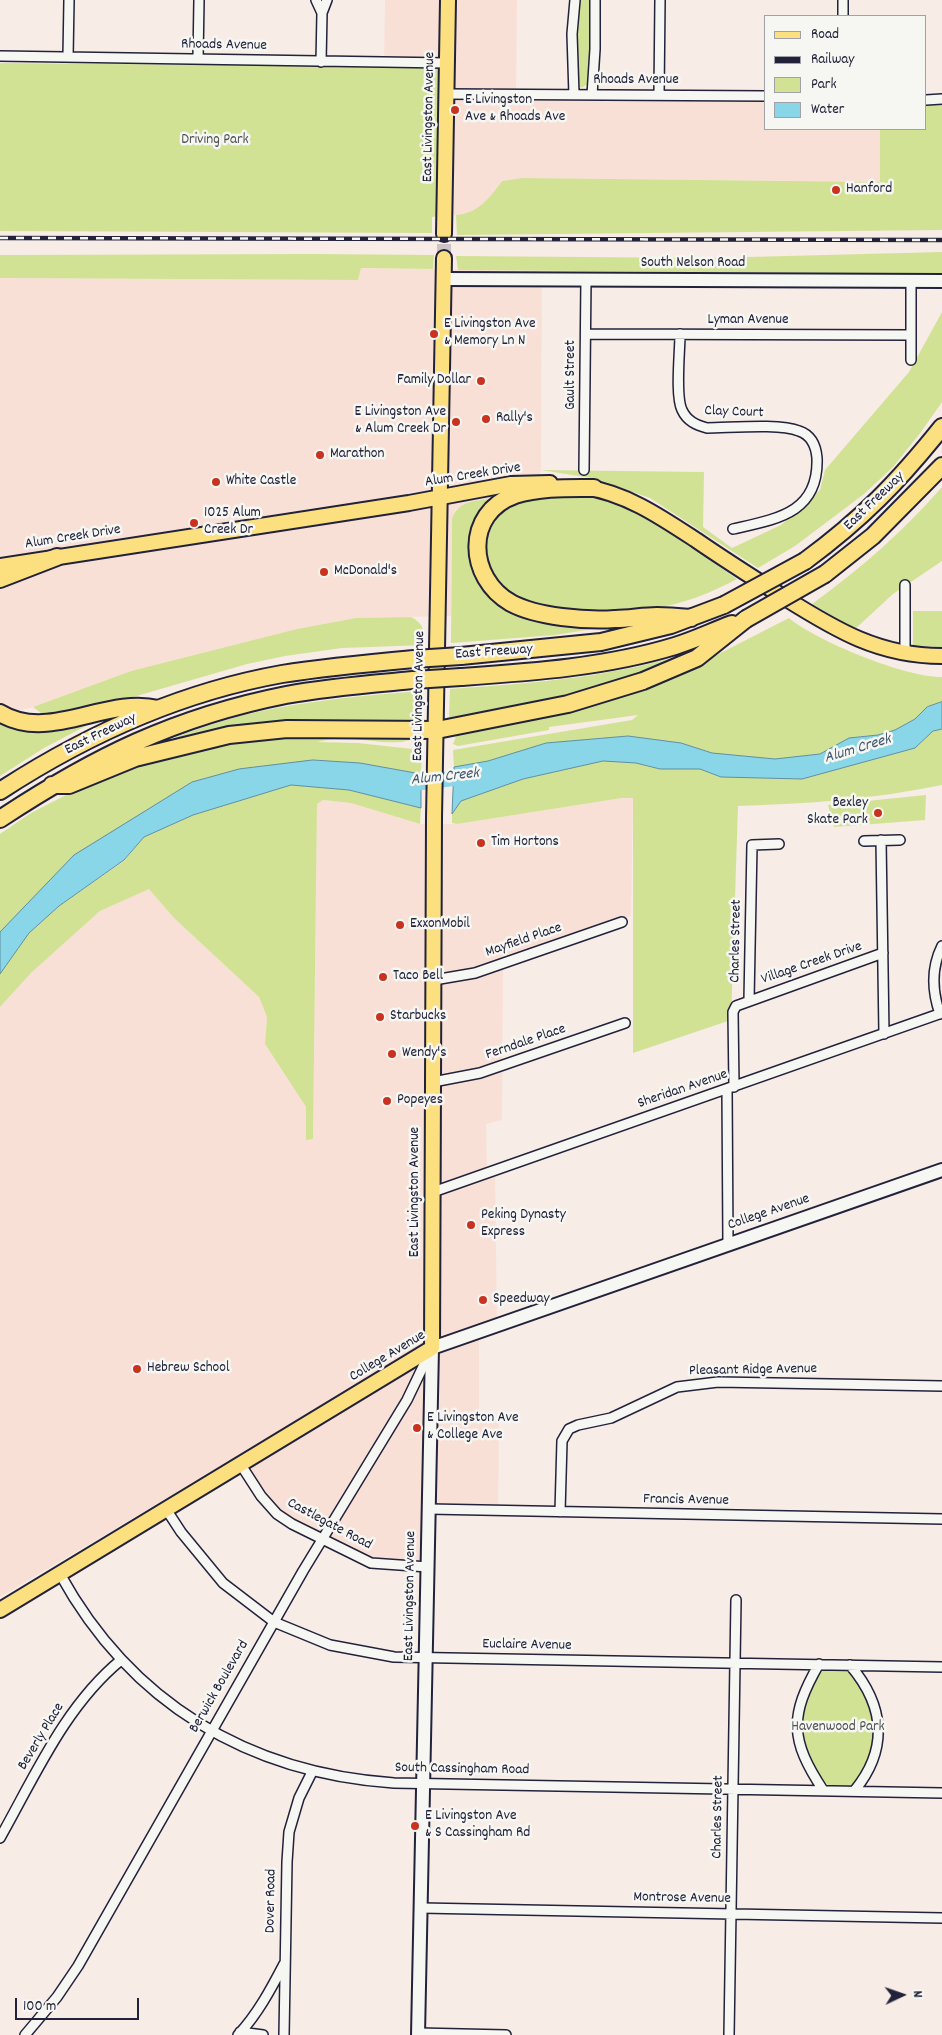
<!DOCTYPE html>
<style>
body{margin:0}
#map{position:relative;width:942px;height:2035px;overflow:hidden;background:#f7ece6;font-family:Dekko,sans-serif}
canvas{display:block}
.legend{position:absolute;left:764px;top:15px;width:162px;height:115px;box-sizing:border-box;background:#f6f6f2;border:1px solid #a1a1a9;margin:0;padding:6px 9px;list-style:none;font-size:15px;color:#22223b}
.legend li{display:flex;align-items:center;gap:10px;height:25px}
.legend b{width:25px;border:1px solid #a1a1a9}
.north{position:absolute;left:877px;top:1970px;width:50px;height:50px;-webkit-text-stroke:4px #f6f6f2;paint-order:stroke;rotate:87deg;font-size:14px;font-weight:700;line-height:20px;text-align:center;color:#22223b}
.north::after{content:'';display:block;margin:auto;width:18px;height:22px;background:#22223b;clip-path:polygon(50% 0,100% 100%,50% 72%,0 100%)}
.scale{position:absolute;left:15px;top:1998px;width:124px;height:22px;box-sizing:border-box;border:2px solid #22223b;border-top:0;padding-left:6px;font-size:15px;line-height:18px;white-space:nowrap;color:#22223b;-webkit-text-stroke:4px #f6f6f2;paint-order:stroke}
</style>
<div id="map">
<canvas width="942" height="2035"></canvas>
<ul class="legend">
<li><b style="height:6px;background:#fce080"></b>Road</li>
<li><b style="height:6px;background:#22223b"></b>Railway</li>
<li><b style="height:14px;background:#d2e295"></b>Park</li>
<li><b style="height:14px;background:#88d6e7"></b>Water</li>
</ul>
<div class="north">N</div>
<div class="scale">100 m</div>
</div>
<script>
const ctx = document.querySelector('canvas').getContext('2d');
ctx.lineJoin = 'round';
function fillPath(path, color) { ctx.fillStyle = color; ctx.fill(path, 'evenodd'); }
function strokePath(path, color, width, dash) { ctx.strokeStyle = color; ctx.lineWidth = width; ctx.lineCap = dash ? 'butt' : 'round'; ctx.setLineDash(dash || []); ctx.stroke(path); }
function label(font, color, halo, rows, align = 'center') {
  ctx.font = font + ' Dekko,sans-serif'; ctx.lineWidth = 5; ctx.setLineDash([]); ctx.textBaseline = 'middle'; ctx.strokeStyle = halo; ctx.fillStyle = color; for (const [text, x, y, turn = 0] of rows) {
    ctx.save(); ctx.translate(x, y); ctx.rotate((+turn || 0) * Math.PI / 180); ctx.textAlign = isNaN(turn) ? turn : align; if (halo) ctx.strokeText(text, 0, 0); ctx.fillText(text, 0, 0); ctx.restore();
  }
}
fillPath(new Path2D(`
 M385,0H517L516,94L766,99V129H880V182L522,178L502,181L484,204L468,214L438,217V67H384Z
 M361,268L542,271L541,470L531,494L456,509L452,518L451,616L356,618L298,629L131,671L33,707L9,713L0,707V278L358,280Z
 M622,798H633L631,916L503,964L502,1120L486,1124L487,1172L495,1170L497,1326L479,1334V1420H499L498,1509L431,1508L430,1571L380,1569L363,1563L272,1510L234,1458L0,1597V1007L31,973L100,911L149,888L174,918L259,997L267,1017L265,1044L306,1107V1139H313L317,804L323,800L351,803L420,824H457Z`), '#f9e0d7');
fillPath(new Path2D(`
 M579,0H592L593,8L589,79L588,84L581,88L578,85L576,34Z
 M0,63L439,67L438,216L432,217V233L0,231Z
 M926,101H942V230L457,235L456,215C479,213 489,198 502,181L522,178L880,182V129H926Z
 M942,252V274L458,270L456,256L709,258Z
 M315,254L434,255L433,269L361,268L358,280L0,278V255Z
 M942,312V402L921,432L893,467L864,494L795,546L758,568L650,498L591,478L541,470L704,472L703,527L732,548L781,525L820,490L825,470L909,372Z
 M942,487V561L893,594L855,629L812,604C860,569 903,532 942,487Z
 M527,494C545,495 563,494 581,496C639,502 691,548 737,579C714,591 691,601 666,606C626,615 535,618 503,591C492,582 488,570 486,557C480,519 499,513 527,494Z
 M496,498L477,528L494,596L611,626L555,635L451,643L452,518C460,499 478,501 496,498Z
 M913,611H942V647L913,646Z
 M411,617C424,624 424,630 425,645L342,648L285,656L247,664L133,697L48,714L41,713L33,707L131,671L297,629L356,618Z
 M789,618C816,641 907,678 942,677V702L927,707L915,719L895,730L878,735L849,738L820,754L775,759L712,753L681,743L628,736L546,743L488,761L454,767L453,750L632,720L638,715L549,727V730L458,746L453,744L457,734L703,662Z
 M698,650L593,693L457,720L449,717L450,689C535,683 617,677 698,650Z
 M424,691L423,720L419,722L174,741L173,738C201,728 228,718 257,712C312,700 368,695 424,691Z
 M0,719H99L44,748L0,776Z
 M942,729V785C874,799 807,804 738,806L731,1020L633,1053V798H622L457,824L452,823V814L461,801L523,779L603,761L636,763L660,769H700L721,777L802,779L915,748L933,731Z
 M275,736L418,737L422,745H413L411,740C407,740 404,742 400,742C370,744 350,733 317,742L358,743L422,750L421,774L360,763L313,760L192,782L140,815L0,932V834L31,813L99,778L167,753Z
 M291,785L349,790L421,808L420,824L351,803L323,800L317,804L313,1139L306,1140V1107L265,1044L267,1017L259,997L174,918L149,889L100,911L31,973L0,1007V974L29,933L59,906L124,861L144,837L193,815Z
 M926,795L925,820L834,827L828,805Z
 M825,1669C832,1669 842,1668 848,1671C854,1674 857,1680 860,1686C879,1715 880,1762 851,1786H829L826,1783C798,1753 791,1698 825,1669Z`), '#d2e295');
const water = new Path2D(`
 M942,702V729L933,731L915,748L802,779L721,777L700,769H660L636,763L603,761L523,779L461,801L452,814L454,767L488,761L546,743L628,736L681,743L712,753L775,759L820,754L849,738L878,735L895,730L915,719L927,707Z
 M313,760L360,763L421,774V808L349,790L291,785L193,815L144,837L124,860L59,906L29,933L0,974V932L74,855L192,782L239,769Z`);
fillPath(water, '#88d6e7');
strokePath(water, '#5f8ea2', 1);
strokePath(new Path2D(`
 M402,782L418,783L473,776`), '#88d6e7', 15);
strokePath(new Path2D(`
 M444,258V234`), '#ccc4c4', 14, [14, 7]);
const street = new Path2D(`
 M316,0L322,13
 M843,16V0
 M0,56L447,63
 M68,57L69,0
 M198,59L199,0
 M321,62L322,13L327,0
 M446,94L766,96
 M574,95L572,34L575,0
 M592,95L595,49V0
 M659,95L660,0
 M926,100L942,99
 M911,281V360
 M586,334L911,335
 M680,334C680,352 675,396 682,410C687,421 696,425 707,428C729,428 780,423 799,431C811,435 816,446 817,458C819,513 777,519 733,529
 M584,470L586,279
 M905,585V654
 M881,840L884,1034
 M864,841L900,840
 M434,980L475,973L622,922
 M749,1000L752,845L779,844
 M940,1014C932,991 931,968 942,946
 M433,1082L480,1073L625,1023
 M734,1087L733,1012L736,1006L883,953
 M727,1089L728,1245
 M433,1192L942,1013
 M241,1465L261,1496L277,1514L292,1524L371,1563L428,1567
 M166,1509L181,1532L223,1583L274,1622L330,1645L394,1657L942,1667
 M429,1509L942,1519
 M560,1512L562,1441L569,1429L578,1425L611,1418L677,1387L718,1382L942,1386
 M60,1574C131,1703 248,1773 394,1783L942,1793
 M819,1664C789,1716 790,1740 823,1790
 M850,1665C884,1705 889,1748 855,1790
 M0,1838C35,1776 65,1706 121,1660
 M421,1908L942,1918
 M240,2032L263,2035
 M418,2033L506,2035
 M25,2035L57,1997L78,1966L303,1571L407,1400L430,1352
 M238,2035C257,2015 271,1989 284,1964
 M284,2035L287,1862L289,1832L299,1798L312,1772
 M729,2035L736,1600`);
const secondary = new Path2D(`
 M444,279L942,281
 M418,2035L432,1348L942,1170`);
const primary = new Path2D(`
 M444,234L448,0
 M584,487C626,493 661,517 696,540C725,560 755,579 785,598C836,630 879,656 942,656
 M0,566L409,503L511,484L550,483
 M0,1610L432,1348L434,817L444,258`);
const highway = new Path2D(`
 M594,488C568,488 540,487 515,495C464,513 467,578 511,603C537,617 586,621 615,619C629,619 643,616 657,616C668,616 680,617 691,618
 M805,561C862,519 898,482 942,427
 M825,574L873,536L942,466
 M0,579L57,557
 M461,656L601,642L671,625L724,605
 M461,677C533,672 606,667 675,646C695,640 713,631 732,624
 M0,713C49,743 106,696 158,709
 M52,785H69L135,758L229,735L287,729L437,730L568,704L643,681L697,658L746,619
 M0,791C86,735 181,692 282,674C326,667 370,663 414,659
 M0,819C94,757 175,717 286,695C328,687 371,684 414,680`);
strokePath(street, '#22223b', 12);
strokePath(secondary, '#22223b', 16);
strokePath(primary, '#22223b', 18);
strokePath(highway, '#22223b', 20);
strokePath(street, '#f6f6f2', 9);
strokePath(secondary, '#f6f6f2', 12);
strokePath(primary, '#fce080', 14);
strokePath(highway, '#fce080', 16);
const rail = new Path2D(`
 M0,238L942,240`);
strokePath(rail, '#22223b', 4.5);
strokePath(rail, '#f6f6f2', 2.5, [8]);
const highwayBridge = new Path2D(`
 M724,605L805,561
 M746,619L825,574
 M414,659L461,656
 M414,680L461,677`);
strokePath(highwayBridge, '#22223b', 20, []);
strokePath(highwayBridge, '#fce080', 16);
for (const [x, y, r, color] of [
 [455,110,5,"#c8321e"],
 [836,190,5,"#c8321e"],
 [434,334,5,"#c8321e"],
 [481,381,5,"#c8321e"],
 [486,419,5,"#c8321e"],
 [456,422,5,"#c8321e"],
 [320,455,5,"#c8321e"],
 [216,482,5,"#c8321e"],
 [194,523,5,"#c8321e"],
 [324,572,5,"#c8321e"],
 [878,813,5,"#c8321e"],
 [481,843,5,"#c8321e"],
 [400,925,5,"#c8321e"],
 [383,977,5,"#c8321e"],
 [380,1017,5,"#c8321e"],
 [392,1054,5,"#c8321e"],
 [387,1101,5,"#c8321e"],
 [471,1225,5,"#c8321e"],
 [483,1300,5,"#c8321e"],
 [137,1369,5,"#c8321e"],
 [417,1428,5,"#c8321e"],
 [415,1826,5,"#c8321e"]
]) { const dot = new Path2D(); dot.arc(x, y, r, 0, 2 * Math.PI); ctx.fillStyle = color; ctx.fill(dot); strokePath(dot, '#f6f6f2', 2); }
label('15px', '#22223b', '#f6f6f2', [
 ["Rhoads Avenue",224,46,1],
 ["Rhoads Avenue",636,81],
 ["East Livingston Avenue",430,117,-89],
 ["South Nelson Road",693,264],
 ["Lyman Avenue",748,321],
 ["Gault Street",572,375,-90],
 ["Clay Court",734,413,2],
 ["Alum Creek Drive",473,476,-9],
 ["East Freeway",875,502,-44],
 ["Alum Creek Drive",73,538,-9],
 ["East Freeway",494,653,-4],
 ["East Livingston Avenue",420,696,-89],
 ["East Freeway",101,735,-26],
 ["Mayfield Place",524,941,-19],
 ["Charles Street",737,941,-89],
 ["Village Creek Drive",812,964,-19],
 ["Ferndale Place",526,1043,-19],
 ["Sheridan Avenue",683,1090,-19],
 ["East Livingston Avenue",416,1192,-90],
 ["College Avenue",769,1213,-19],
 ["College Avenue",388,1357,-31],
 ["Pleasant Ridge Avenue",753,1371,-1],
 ["Francis Avenue",686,1501,1],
 ["Castlegate Road",329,1525,28],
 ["East Livingston Avenue",411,1596,-89],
 ["Euclaire Avenue",527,1646,1],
 ["Berwick Boulevard",220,1687,-60],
 ["Beverly Place",42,1737,-59],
 ["South Cassingham Road",462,1770,1],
 ["Charles Street",719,1817,-89],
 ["Montrose Avenue",682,1899,1],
 ["Dover Road",272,1901,-89]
]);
label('15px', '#22223b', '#f6f6f2', [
 ["E Livingston",465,101],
 ["Ave & Rhoads Ave",465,118],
 ["Hanford",846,190],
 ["E Livingston Ave",444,325],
 ["& Memory Ln N",444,342],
 ["Family Dollar",471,381,"right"],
 ["E Livingston Ave",446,413,"right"],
 ["& Alum Creek Dr",446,430,"right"],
 ["Rally's",496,419],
 ["Marathon",330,455],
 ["White Castle",226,482],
 ["1025 Alum",204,514],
 ["Creek Dr",204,531],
 ["McDonald's",334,572],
 ["Bexley",868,804,"right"],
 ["Skate Park",868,821,"right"],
 ["Tim Hortons",491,843],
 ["ExxonMobil",410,925],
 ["Taco Bell",393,977],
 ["Starbucks",390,1017],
 ["Wendy's",402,1054],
 ["Popeyes",397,1101],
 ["Peking Dynasty",481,1216],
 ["Express",481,1233],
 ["Speedway",493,1300],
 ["Hebrew School",147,1369],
 ["E Livingston Ave",427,1419],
 ["& College Ave",427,1436],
 ["E Livingston Ave",425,1817],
 ["& S Cassingham Rd",425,1834]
], 'left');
label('15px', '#4e5252', '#f6f6f2', [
 ["Driving Park",215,141],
 ["Havenwood Park",838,1728]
]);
label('italic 16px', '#41586f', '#f6f6f2', [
 ["Alum Creek",858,750,-17],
 ["Alum Creek",445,778,-6]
]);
</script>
